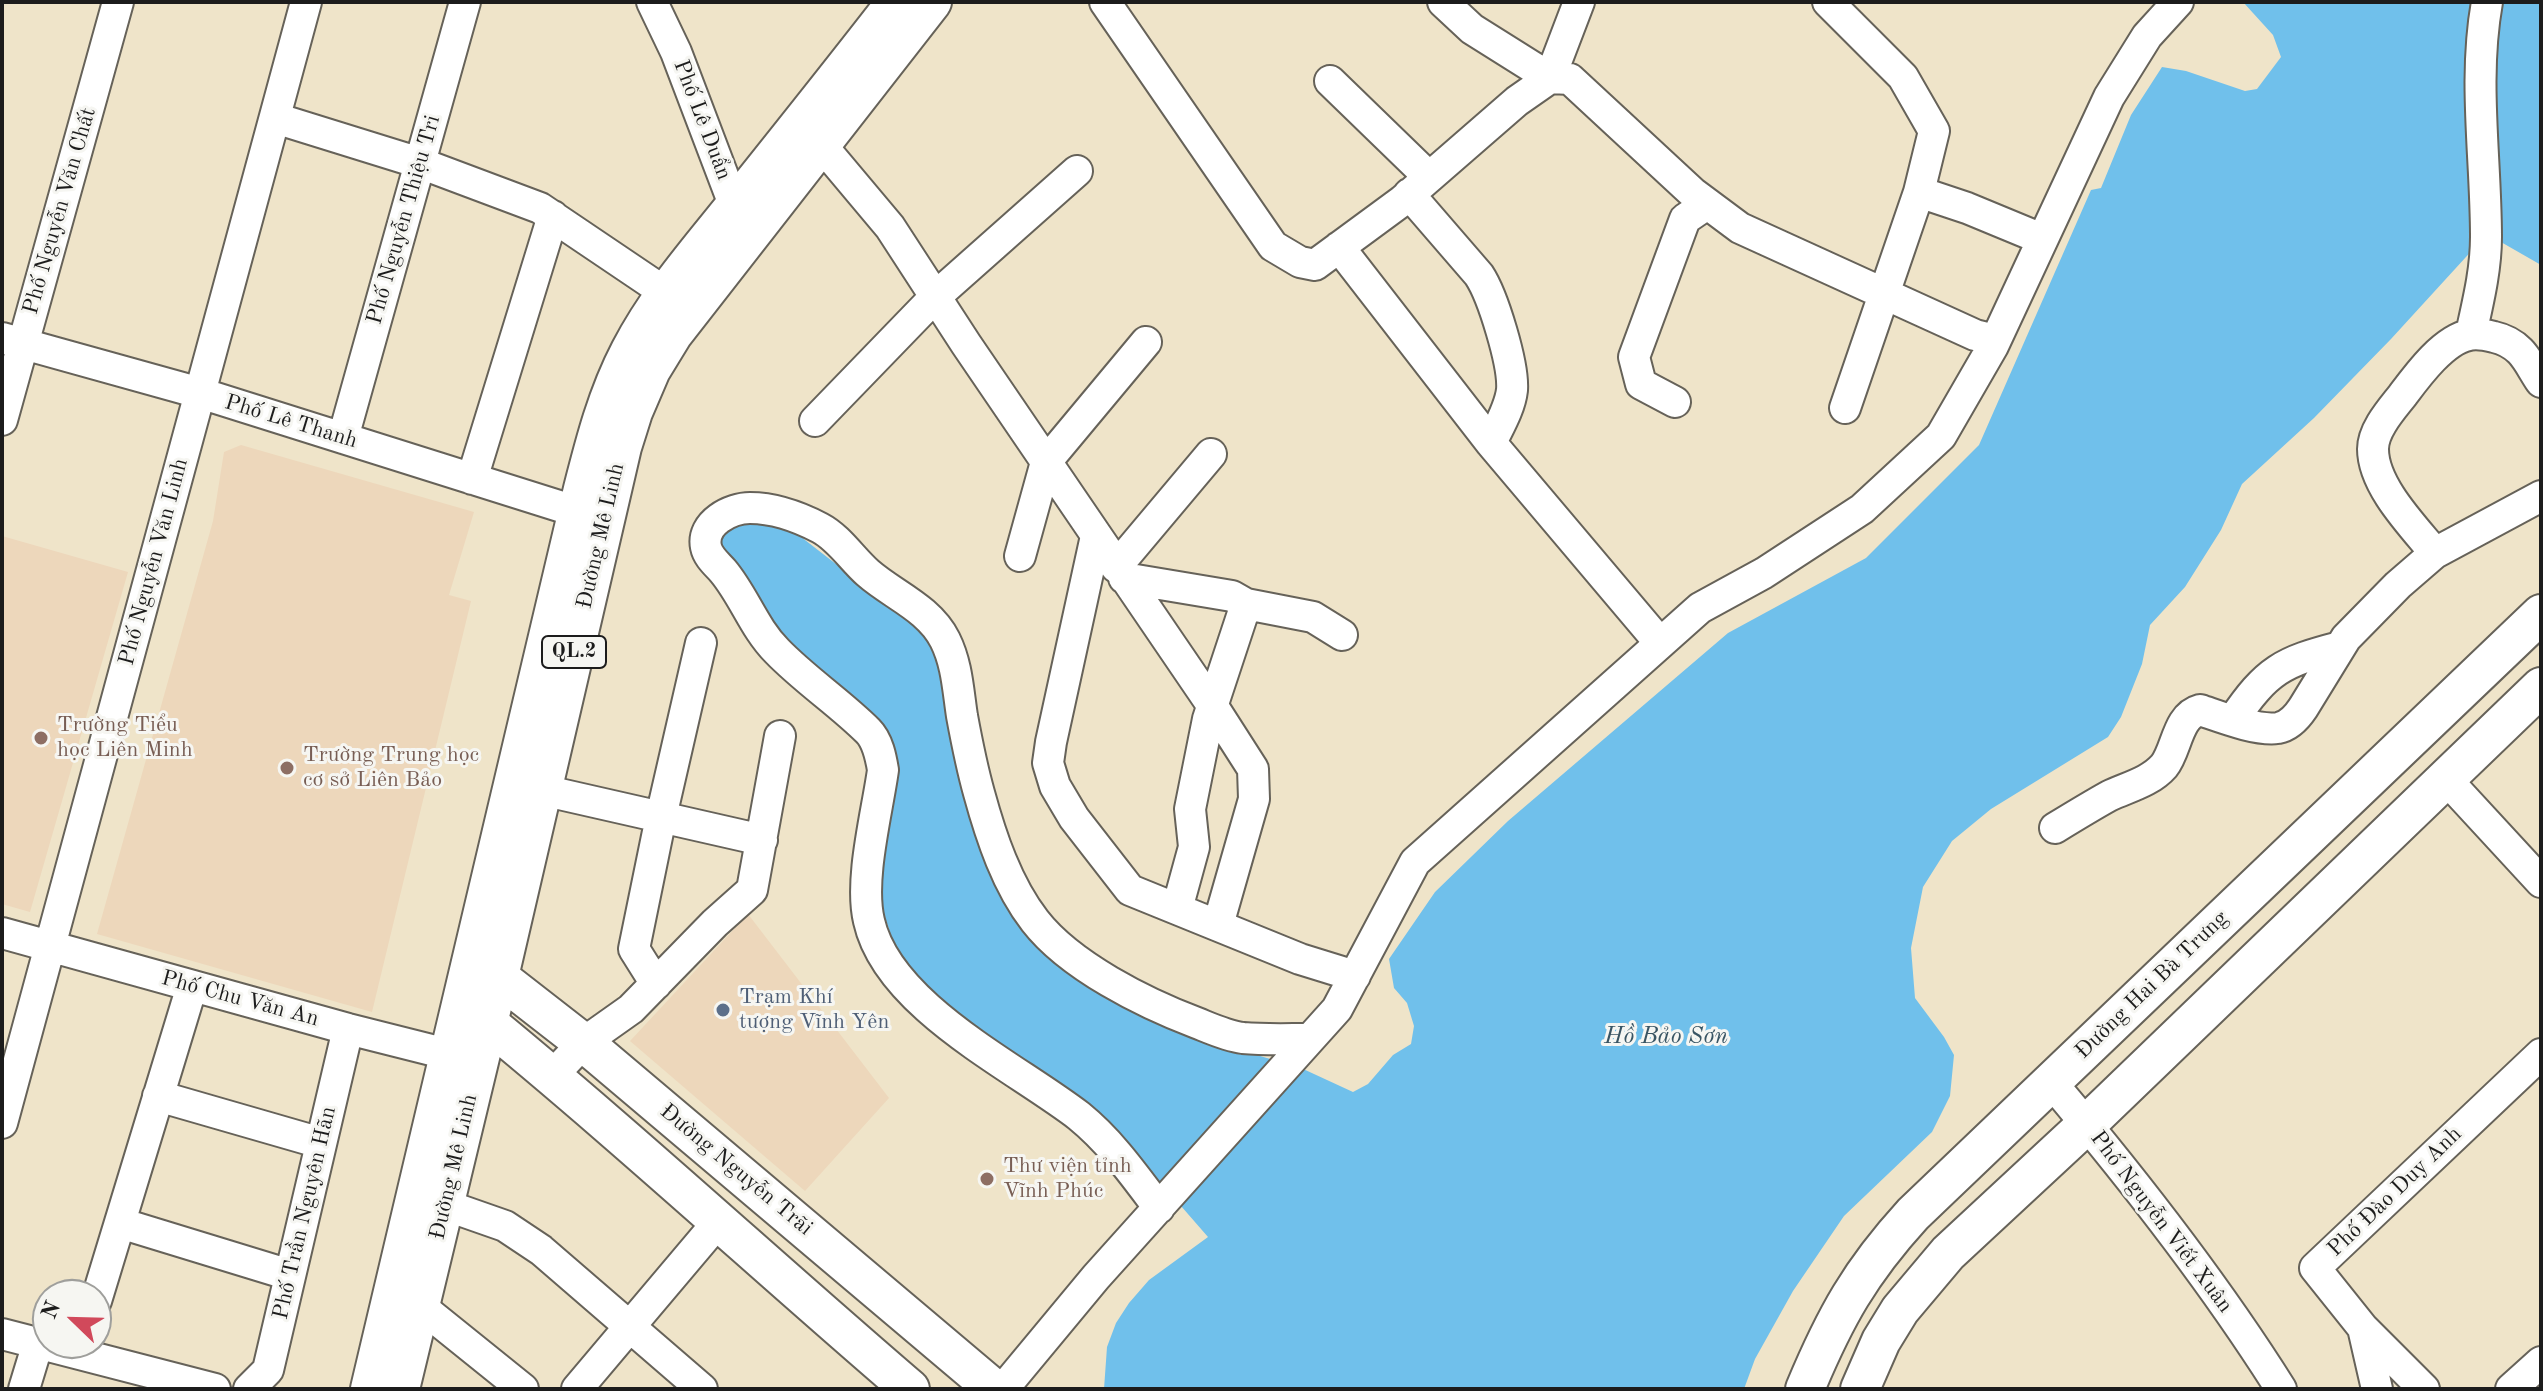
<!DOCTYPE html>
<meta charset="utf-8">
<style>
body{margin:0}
#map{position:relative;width:2543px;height:1391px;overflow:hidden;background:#efe4c9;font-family:"Old Standard TT",serif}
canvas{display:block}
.frame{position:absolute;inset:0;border:4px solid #1c1c1c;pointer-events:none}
.north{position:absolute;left:32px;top:1279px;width:80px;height:80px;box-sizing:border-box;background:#f6f6f2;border:2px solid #9f9f9c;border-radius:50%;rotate:293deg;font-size:22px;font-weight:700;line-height:32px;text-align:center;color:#1c1c1c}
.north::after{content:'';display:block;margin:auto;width:28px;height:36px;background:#d1495b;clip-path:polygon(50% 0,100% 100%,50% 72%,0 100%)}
</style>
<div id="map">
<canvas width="2543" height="1391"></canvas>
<div class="frame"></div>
<div class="north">N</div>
</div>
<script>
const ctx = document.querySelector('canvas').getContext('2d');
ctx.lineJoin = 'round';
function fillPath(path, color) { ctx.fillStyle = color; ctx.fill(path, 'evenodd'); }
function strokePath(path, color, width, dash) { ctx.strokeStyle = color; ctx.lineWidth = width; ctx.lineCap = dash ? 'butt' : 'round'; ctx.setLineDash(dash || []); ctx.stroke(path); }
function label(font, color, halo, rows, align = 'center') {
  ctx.font = font + ' "Old Standard TT",serif'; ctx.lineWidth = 6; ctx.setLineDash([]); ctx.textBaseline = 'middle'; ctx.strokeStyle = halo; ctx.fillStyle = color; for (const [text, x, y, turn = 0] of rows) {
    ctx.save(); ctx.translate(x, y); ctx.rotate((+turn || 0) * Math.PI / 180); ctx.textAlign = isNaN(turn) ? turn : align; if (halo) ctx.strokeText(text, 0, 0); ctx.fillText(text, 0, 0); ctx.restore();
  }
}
fillPath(new Path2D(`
 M241,445L474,512L449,595L471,601L372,1012L97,934L213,521L224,452Z
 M2,536L128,572L30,912L2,904Z
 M748,914L889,1098L805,1191L630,1041Z`), '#edd7bb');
fillPath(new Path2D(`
 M2243,2H2541V265L2487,234L2391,339L2314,418L2242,484L2221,530L2185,587L2150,625L2142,664L2121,717L2108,737L1991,809L1952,841L1923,887L1911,948L1915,998L1944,1037L1954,1055L1950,1096L1932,1132L1844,1216L1793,1291L1755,1359L1744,1389H1104L1107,1347L1116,1323L1129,1303L1149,1280L1208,1237L1154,1175L1093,1118L949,1016L900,963L878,896L890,778L796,659L715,552L719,530L730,522L786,521L805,540L934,640L1021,918L1202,1039L1301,1068L1353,1092L1368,1084L1393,1055L1411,1044L1414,1026L1407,1003L1394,988L1389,959L1435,892L1508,821L1728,633L1866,558L1979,445L2091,190L2101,188L2131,115L2162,67L2186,71L2245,91L2257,89L2281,57L2273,35Z`), '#70c0eb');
const minor = new Path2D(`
 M652,2L676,52L741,223
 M1105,2L1273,246L1300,262L1315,265L1402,201L1517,101L1550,78L1570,79L1693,193L1740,228L1975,335L1995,340
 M1443,2L1472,29L1550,78L1579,2
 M1828,2L1903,77L1934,131L1919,192L1845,408
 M1330,81L1429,177
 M275,118L420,163L540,208L666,293
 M822,146L890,227L966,344L1212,705L1253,769L1254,799L1218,925
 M1919,192L1967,208L2042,239
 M1409,194L1479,275C1493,296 1514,365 1512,390C1510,408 1499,426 1491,443
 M1339,247L1491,443L1660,643
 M2471,334C2478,302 2486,270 2486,237C2486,158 2473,80 2487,2
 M2,338L200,393L578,512
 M1675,402L1641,384L1634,357L1685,219L1707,204
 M2,420L118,2
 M815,421L935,297L1077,171
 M343,438L465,2
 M472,479L553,216
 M1096,536L1051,742L1048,763L1055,786L1074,818L1130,890L1300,959L1355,976
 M2435,553C2413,526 2373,486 2373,449C2373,430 2391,410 2402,396C2417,376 2443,340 2469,335C2477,333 2486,335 2494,337C2503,339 2513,344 2520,351C2528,359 2534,372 2541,382
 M1020,556L1046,462L1146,342
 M1116,567L1211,454
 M1124,578L1232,596L1246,604L1313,617L1342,635
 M2233,720C2267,670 2282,662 2340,647
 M2446,779L2541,882
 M542,790L762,840
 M2055,828C2073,817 2091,806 2109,796C2128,787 2150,782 2164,766C2177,750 2177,716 2200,710C2221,717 2256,731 2278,728C2289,726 2297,717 2303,708L2346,638L2398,585L2435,553L2541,496
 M1177,909L1194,847L1190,809L1208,719L1246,604
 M2,933L348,1029L471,1060
 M656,984L634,949L661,817L701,643
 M552,1076L583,1043L631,1009L715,923L752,890L780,736
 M2051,1082C2133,1179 2213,1281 2281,1389
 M158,1096L321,1143
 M2,1123L306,2
 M445,1205L505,1226L541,1250L702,1389
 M1159,1208C1134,1175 1111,1142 1079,1116C1014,1066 888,1006 869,921C859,880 877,813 883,770C881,758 878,741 868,731C840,703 805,680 777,651C754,628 744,596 723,571C717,564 708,557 706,547C701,523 731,508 750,508C774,508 799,517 820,528C839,538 852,559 868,573C893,595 929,608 945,640C957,664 958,690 962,716C967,743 972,768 979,793C991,837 1007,885 1035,921C1070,966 1144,1003 1197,1023C1212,1029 1227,1036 1243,1038C1265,1040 1288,1039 1310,1039
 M120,1223L290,1275
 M96,1301L192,986
 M420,1306L523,1389
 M2363,1328L2424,1389
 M2,1334L215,1389
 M24,1389L38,1343
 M249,1389L268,1370L348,1029
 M577,1389L718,1222
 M1003,1389L1096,1277L1337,1009L1415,862L1700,608L1764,573L1862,509L1941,436L1993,346L2109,97L2147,36L2178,2
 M2377,1389L2363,1328L2315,1268L2541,1054
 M2511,1389L2541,1362`);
const major = new Path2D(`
 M482,964L595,1052L994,1389
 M471,1009C621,1131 763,1263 910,1389
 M370,1389L583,489C595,442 607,395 630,351C659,295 702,247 741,198C793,133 845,68 896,2
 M400,1389L488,1024L622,447L633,412L651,370L673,334L932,2
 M1805,1389C1835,1317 1860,1272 1913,1214L2541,614
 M1860,1389L1881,1341L1900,1310L1948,1253L2087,1124L2541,687`);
strokePath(minor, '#666259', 34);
strokePath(major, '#666259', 42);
strokePath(minor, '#fff', 30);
strokePath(major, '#fff', 38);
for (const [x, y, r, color] of [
 [41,738,8,"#8d6e63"],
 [287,768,8,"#8d6e63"],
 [723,1010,8,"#5c6f8a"],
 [987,1179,8,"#8d6e63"]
]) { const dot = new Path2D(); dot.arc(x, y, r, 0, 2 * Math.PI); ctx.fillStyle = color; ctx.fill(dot); strokePath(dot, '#f6f6f2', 3); }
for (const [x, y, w] of [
 [574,652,64]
]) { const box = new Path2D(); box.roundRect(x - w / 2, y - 16, w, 32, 6); ctx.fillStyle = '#f6f6f2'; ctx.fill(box); strokePath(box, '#1c1c1c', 2); }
label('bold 20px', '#1c1c1c', null, [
 ["QL.2",574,652]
]);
label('22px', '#1c1c1c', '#f6f6f2', [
 ["Phố Lê Duẩn",702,120,69],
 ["Phố Nguyễn Văn Chất",60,211,-74],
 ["Phố Nguyễn Thiệu Tri",404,220,-74],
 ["Phố Lê Thanh",291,422,17],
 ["Đường Mê Linh",601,536,-77],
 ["Phố Nguyễn Văn Linh",154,562,-75],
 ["Đường Hai Bà Trưng",2152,985,-44],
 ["Phố Chu Văn An",240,999,15],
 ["Đường Mê Linh",454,1167,-77],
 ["Đường Nguyễn Trãi",736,1170,40],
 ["Phố Đào Duy Anh",2395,1192,-44],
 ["Phố Trần Nguyên Hãn",305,1213,-77],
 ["Phố Nguyễn Viết Xuân",2161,1222,53]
]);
label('22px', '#785e54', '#f6f6f2', [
 ["Trường Tiểu",57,725],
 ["học Liên Minh",57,750],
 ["Trường Trung học",303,755],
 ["cơ sở Liên Bảo",303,780],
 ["Thư viện tỉnh",1003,1166],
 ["Vĩnh Phúc",1003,1191]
], 'left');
label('22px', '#4e5e75', '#f6f6f2', [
 ["Trạm Khí",739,997],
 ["tượng Vĩnh Yên",739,1022]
], 'left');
label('italic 24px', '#395564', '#f6f6f2', [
 ["Hồ Bảo Sơn",1666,1037]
]);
</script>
